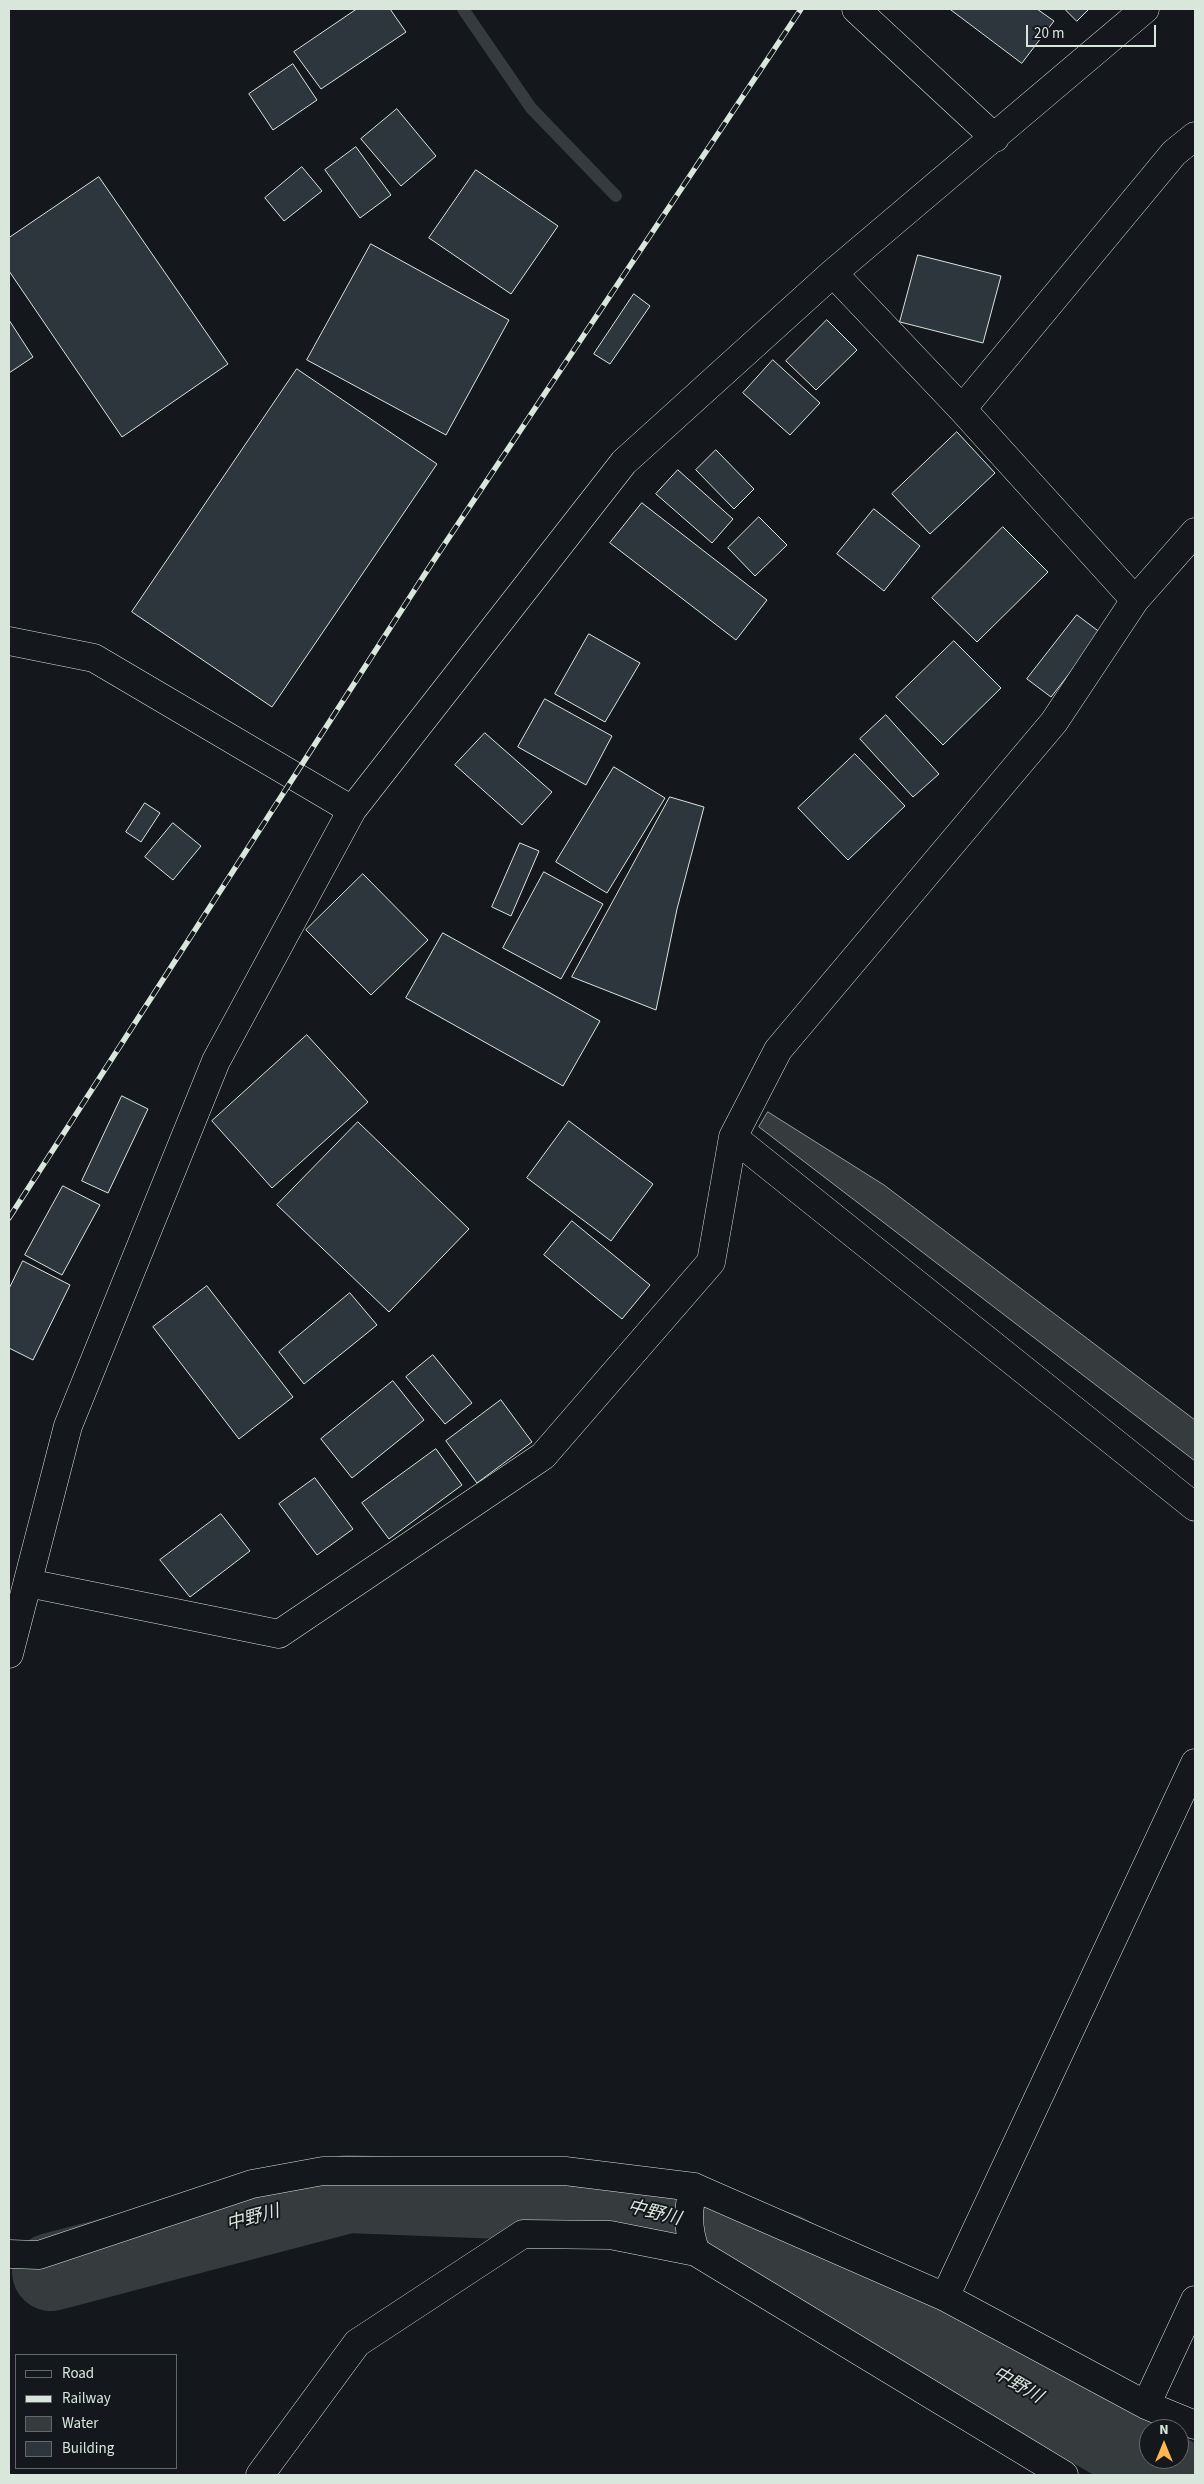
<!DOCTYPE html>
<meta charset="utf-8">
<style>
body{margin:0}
#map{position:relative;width:1204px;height:2484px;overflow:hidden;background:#14181c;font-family:"Source Sans 3",sans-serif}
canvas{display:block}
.frame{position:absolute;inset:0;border:10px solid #d8e6dc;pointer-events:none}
.legend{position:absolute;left:15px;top:2354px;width:162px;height:115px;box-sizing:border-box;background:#14181c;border:1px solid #626a69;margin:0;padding:6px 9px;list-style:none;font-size:15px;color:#d8e6dc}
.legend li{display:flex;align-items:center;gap:10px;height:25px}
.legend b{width:25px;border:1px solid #626a69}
.north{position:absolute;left:1139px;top:2419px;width:50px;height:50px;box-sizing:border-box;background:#14181c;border:1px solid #626a69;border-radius:50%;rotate:0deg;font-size:14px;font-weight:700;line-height:20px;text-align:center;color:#d8e6dc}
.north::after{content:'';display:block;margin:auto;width:18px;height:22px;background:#ffb74d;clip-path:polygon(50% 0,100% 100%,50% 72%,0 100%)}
.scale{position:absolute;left:1026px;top:25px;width:130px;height:22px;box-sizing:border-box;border:2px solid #d8e6dc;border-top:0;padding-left:6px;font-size:15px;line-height:18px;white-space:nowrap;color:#d8e6dc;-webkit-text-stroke:4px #14181c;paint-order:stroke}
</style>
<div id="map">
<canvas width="1204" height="2484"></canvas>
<div class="frame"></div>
<ul class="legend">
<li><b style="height:6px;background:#14181c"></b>Road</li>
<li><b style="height:6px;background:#d8e6dc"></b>Railway</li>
<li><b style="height:14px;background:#363b3e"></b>Water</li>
<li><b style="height:14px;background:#2c363c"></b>Building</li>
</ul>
<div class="north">N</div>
<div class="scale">20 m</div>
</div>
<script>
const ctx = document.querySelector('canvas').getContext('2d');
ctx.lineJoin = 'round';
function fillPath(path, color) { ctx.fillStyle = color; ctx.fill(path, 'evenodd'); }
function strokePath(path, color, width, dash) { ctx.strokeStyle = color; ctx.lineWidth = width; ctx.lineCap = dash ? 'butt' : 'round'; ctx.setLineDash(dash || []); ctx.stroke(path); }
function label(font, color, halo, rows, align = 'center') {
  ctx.font = font + ' "Source Sans 3","Noto Sans JP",sans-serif'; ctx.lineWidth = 4; ctx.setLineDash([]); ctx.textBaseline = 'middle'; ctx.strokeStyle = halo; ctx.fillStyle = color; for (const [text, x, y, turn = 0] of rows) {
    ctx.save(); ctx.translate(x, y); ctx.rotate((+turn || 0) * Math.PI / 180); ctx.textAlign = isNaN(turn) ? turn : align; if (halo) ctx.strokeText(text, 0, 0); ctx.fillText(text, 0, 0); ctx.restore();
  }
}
const water = new Path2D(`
 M768,1112L884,1185L1195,1420V1461L759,1127Z`);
fillPath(water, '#363b3e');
strokePath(water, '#939e99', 1);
strokePath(new Path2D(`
 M463,9L531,108L616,196`), '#363b3e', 12);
strokePath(new Path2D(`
 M51,2272L348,2194L633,2205L785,2252L1172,2475`), '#363b3e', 78);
const building = new Path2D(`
 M357,9H390L406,32L321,89L294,52Z
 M950,9H1037L1054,21L1022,63Z
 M1065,9H1089L1077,21Z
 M293,64L317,100L273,130L249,94Z
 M397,109L436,156L401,186L361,139Z
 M356,147L391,195L360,218L325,170Z
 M302,167L322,191L284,221L265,198Z
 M476,170L558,226L511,294L429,238Z
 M99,177L228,364L122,437L9,271V238Z
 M371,244L509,320L446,435L307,360Z
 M918,255L1001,276L983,343L900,322Z
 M634,294L650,306L610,364L594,354Z
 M9,320L33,357L9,373Z
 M827,320L857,350L816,390L786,361Z
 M773,360L820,403L790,435L743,393Z
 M297,369L437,464L272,707L132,612Z
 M957,432L995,473L930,534L892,494Z
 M716,450L754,489L734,509L696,470Z
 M678,470L733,519L712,543L656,494Z
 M642,503L767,600L736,640L610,543Z
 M874,509L920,546L884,591L837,554Z
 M759,517L787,545L755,576L728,548Z
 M1003,527L1048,572L977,642L932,598Z
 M1077,615L1101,633L1051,697L1027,679Z
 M589,634L640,663L605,722L555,694Z
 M954,641L1001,688L943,745L896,697Z
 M545,699L612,736L586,785L518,747Z
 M886,715L939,774L913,797L860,739Z
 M485,733L552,792L522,825L455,765Z
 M855,754L905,806L848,860L798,808Z
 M614,767L665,798L607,893L556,862Z
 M670,797L704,807L677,909L656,1010L572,977Z
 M145,803L160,813L141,842L126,832Z
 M173,823L201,846L173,880L145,857Z
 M520,843L539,851L511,916L492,907Z
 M544,872L603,904L561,979L503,948Z
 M363,874L428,940L371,995L306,930Z
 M443,933L600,1021L563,1086L406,998Z
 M307,1035L368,1102L272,1188L212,1121Z
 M122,1096L148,1109L108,1193L82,1181Z
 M569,1121L653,1184L611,1241L527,1178Z
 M358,1122L469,1229L389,1312L277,1205Z
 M63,1186L100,1205L62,1275L25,1255Z
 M572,1221L650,1285L622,1319L544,1255Z
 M23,1261L70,1285L33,1360L9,1348V1289Z
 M207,1286L293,1397L239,1439L153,1327Z
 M350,1293L377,1325L304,1384L279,1352Z
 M433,1355L472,1403L445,1424L406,1377Z
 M393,1381L424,1420L352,1478L321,1439Z
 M501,1400L532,1442L477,1483L446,1441Z
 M436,1449L462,1485L389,1539L362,1503Z
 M315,1478L353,1529L317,1555L279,1504Z
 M221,1514L250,1551L190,1597L160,1560Z`);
fillPath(building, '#2c363c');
strokePath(building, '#d8e6dc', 1);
const minor = new Path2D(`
 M856,9L995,138
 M833,273L962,409L1135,600
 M962,409L1174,153L1195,136
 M9,641L94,658L352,810
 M733,1137L1195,1507
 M28,1583L279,1634L543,1456L711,1262L733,1137L778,1050L1054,722L1135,600L1195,532
 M9,1654L68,1426L216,1061L352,810L624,462L833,273L1145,9
 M694,2187L945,2297L1146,2405L1195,2425
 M9,2254L39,2255L252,2184L323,2171H565L694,2187C687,2209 688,2232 696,2252L1064,2475
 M945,2297L1195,1763
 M1146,2405L1195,2300
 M260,2475L357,2343L523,2234L610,2235L696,2252`);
strokePath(minor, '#d8e6dc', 29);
strokePath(minor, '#14181c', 28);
const rail = new Path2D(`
 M9,1218L432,563L801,9`);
strokePath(rail, '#d8e6dc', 5.5);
strokePath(rail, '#14181c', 4, [11]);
label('italic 18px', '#d8e6dc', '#14181c', [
 ["中野川",654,2214,14],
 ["中野川",253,2219,-15],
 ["中野川",1017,2386,30]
]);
</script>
